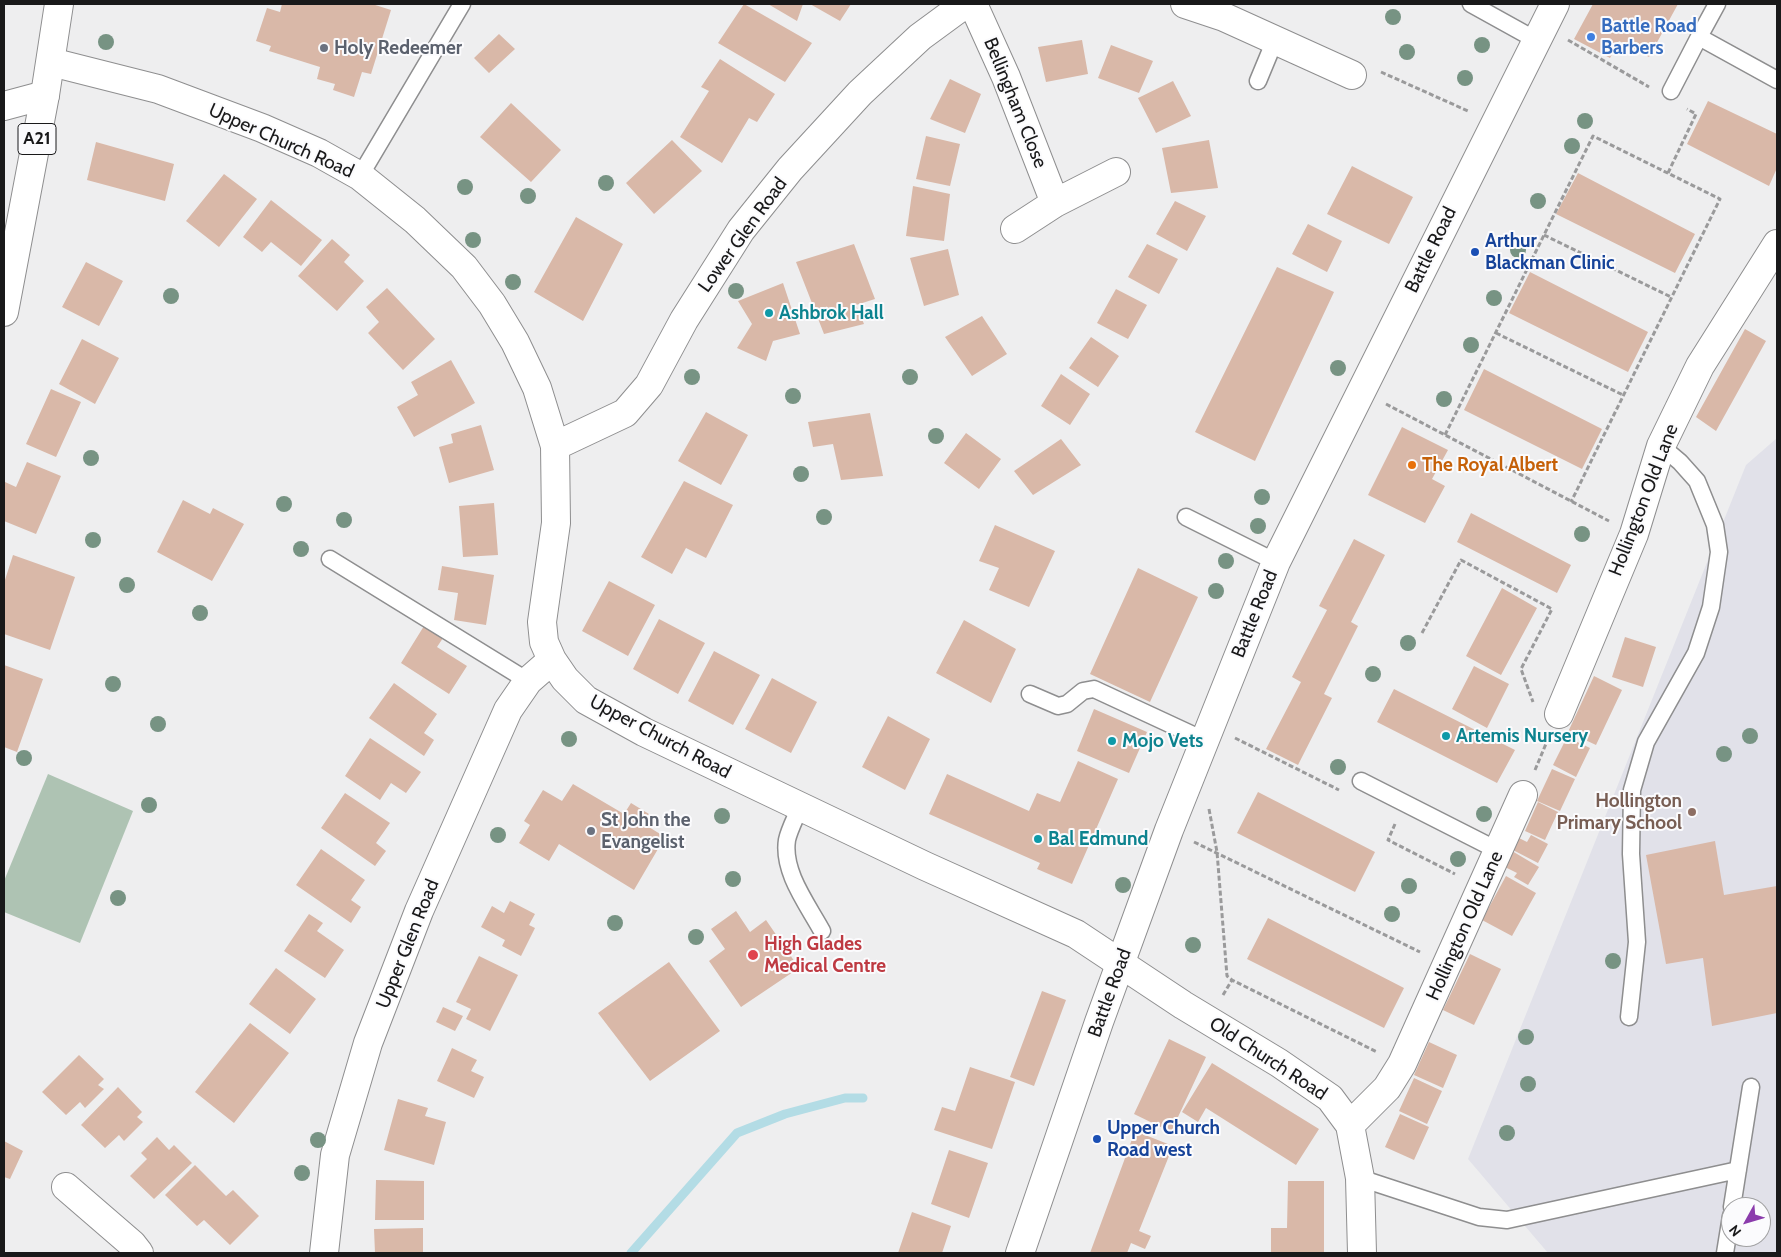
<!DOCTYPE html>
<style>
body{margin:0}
#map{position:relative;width:1781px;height:1257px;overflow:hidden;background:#eeeeef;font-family:Cabin,sans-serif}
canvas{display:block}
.frame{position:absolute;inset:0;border:5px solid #19191a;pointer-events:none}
.north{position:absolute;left:1721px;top:1197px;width:50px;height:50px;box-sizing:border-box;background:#fbfbfd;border:1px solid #a1a1a2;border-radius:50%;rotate:231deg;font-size:14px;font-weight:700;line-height:20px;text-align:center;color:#19191a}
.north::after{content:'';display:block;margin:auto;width:18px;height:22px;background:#8b3cac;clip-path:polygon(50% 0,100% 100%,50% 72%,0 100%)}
</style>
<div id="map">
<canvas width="1781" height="1257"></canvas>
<div class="frame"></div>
<div class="north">N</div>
</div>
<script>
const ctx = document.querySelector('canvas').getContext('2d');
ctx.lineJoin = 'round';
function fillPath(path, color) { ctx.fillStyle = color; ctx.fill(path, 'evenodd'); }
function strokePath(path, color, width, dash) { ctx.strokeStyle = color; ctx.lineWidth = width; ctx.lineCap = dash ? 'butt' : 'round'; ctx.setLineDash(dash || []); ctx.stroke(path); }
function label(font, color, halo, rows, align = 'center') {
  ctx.font = font + ' Cabin,sans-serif'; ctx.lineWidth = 4; ctx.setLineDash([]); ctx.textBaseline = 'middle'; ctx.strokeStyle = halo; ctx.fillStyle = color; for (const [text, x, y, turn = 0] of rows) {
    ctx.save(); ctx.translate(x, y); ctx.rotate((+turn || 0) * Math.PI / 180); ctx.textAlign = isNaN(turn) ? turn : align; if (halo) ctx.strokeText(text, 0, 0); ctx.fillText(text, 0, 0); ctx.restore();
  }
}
fillPath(new Path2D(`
 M1777,438V1253H1548L1468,1159L1746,465ZM1731,1207H1761V1237H1731Z`), '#e1e1e9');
fillPath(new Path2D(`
 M48,774L133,811L80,943L4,912V881Z`), '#aec3b3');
strokePath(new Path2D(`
 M631,1253L737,1133L785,1114L845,1098H863`), '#b3dce5', 9);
fillPath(new Path2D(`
 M282,4H372L391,10L371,74L362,72L354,97L333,90L335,84L317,79L320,67L269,51L271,46L256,41L267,8L280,12Z
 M744,4L812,43L785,82L718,43Z
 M768,4H803L797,21Z
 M810,4H851L840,21Z
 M1593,4H1678L1649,57L1619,41L1610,58L1574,39Z
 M499,34L515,49L489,73L474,58Z
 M1082,40L1088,74L1046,82L1038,47Z
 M1111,45L1153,61L1139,93L1098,78Z
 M720,59L775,94L757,122L749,118L722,163L680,137L709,91L701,87Z
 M950,79L981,94L965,133L930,119Z
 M1173,81L1191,116L1156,133L1138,98Z
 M1708,101L1777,134V168L1769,186L1687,144Z
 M511,103L561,150L531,182L480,137Z
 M926,136L960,144L950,186L916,179Z
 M672,140L702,171L654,214L626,183Z
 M1209,140L1218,188L1171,193L1162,148Z
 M96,142L174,164L165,201L87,180Z
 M1352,166L1413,197L1389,244L1327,214Z
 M1578,173L1695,234L1675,273L1556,214Z
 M224,174L257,199L219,247L186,221Z
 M913,186L950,194L944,241L906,236Z
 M271,200L322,240L301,266L271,242L262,252L243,237Z
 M1175,201L1206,216L1187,251L1156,234Z
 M576,217L623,244L583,321L534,292Z
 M1308,224L1342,241L1327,272L1292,254Z
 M332,239L350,255L344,262L364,281L337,311L298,276Z
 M854,244L875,299L856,305L864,324L824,334L796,262Z
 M1147,244L1178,259L1159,294L1128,277Z
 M948,249L959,295L924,306L910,258Z
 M86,262L123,281L99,326L62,307Z
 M1277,267L1334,292L1255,461L1195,432Z
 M1530,272L1648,332L1628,372L1509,313Z
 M783,283L800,334L773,341L766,361L737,348L752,324L738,301Z
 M387,288L435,339L403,370L368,333L379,322L366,307Z
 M1116,289L1147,305L1128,339L1097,323Z
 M982,316L1007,354L972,376L945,337Z
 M1745,329L1766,341L1716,431L1696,417Z
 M1091,337L1119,356L1098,387L1069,368Z
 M82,339L119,358L95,404L59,384Z
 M451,360L475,403L414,437L397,407L418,395L411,382Z
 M1484,369L1602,429L1582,469L1464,410Z
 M1061,374L1090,394L1070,425L1041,406Z
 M51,389L81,402L56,457L26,444Z
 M706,412L748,435L721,485L678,461Z
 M870,413L883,476L841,480L833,444L813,447L808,422Z
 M481,425L494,470L449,483L439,447L453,443L451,434Z
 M1402,427L1448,450L1432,479L1445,486L1425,523L1368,495Z
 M966,433L1001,459L979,489L944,463Z
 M1061,439L1081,465L1033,495L1014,471Z
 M27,462L61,476L36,534L4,521V485L5,482L16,487Z
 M684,481L733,505L706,558L686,548L672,574L641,557Z
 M183,500L210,514L213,508L244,524L212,581L157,552Z
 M494,503L498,555L463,557L459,506Z
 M1471,513L1571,565L1557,593L1457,542Z
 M995,525L1055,551L1029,607L989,590L999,568L979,561Z
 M1354,539L1385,555L1351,622L1358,626L1324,694L1332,698L1298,765L1266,749L1301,682L1292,677L1327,610L1319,606Z
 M13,555L75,577L50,650L4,634V583Z
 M442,566L494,575L486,625L454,620L458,593L438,590Z
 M1138,568L1198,597L1150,702L1090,674Z
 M609,581L655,605L628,656L582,631Z
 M1502,588L1537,608L1501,675L1466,656Z
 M659,619L705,643L678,694L633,669Z
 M964,620L1016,649L991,703L936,673Z
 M424,626L443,638L437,647L467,666L449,694L401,663Z
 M1625,637L1656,647L1643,687L1612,677Z
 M714,651L760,675L733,725L688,701Z
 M4,665L43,679L17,752L4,747Z
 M1474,666L1509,684L1487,728L1452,709Z
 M1594,676L1622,690L1596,745L1568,732Z
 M772,678L817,702L791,753L745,729Z
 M394,683L437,714L424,733L434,740L424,756L369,718Z
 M1394,689L1515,750L1497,783L1377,722Z
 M1094,709L1147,732L1129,773L1077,751Z
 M888,716L930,739L905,790L862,767Z
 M1567,737L1590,748L1576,777L1553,765Z
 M370,738L421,772L406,793L391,783L380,800L345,776Z
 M1078,761L1118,779L1072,884L1037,869L1040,863L929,814L947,774L1029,811L1037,793L1060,802Z
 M1552,769L1575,779L1560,811L1537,801Z
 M573,784L624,814L631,803L649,814L644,824L665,837L634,890L559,844L549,861L519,843L530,825L524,821L543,790L562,801Z
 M1258,792L1375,852L1355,892L1237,833Z
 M345,793L390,823L376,843L386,851L375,866L321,828Z
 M1538,802L1558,812L1545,840L1525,831Z
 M1531,835L1548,844L1538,863L1511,849L1517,837L1527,842Z
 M1715,841L1724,895L1777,886V1013L1712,1026L1703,958L1666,964L1646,855Z
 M321,849L365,880L351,900L361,907L351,923L296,885Z
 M1512,851L1539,867L1528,885L1514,877L1517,873L1503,866Z
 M1506,876L1536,893L1512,936L1482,920Z
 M510,901L535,914L529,925L535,928L521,956L502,946L505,940L481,927L492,906L504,913Z
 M736,911L750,932L766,920L799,968L741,1007L709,961L725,949L711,929Z
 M309,914L323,923L317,931L344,950L325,978L284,951Z
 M1268,918L1404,988L1384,1028L1247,959Z
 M1470,954L1501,969L1474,1025L1443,1010Z
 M479,956L518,975L490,1031L466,1019L471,1009L456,1002Z
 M669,962L720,1031L650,1081L598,1013Z
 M276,968L316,999L290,1034L249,1004Z
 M1042,991L1066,1000L1034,1086L1010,1077Z
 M443,1007L463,1016L455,1031L436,1022Z
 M250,1023L289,1053L234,1123L195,1092Z
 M1169,1039L1206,1057L1171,1132L1134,1114Z
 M1429,1042L1457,1055L1443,1088L1414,1075Z
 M452,1048L477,1060L471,1071L484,1077L474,1098L437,1081Z
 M79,1055L104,1079L98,1085L104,1089L85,1108L80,1102L66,1115L42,1092Z
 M1212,1063L1319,1129L1296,1165L1206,1108L1198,1122L1182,1112Z
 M970,1067L1015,1082L992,1149L934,1130L942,1107L955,1111Z
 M1414,1078L1442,1091L1427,1124L1399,1111Z
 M118,1087L142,1112L137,1117L143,1122L124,1141L119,1135L105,1148L81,1125Z
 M398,1099L428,1108L425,1116L446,1122L434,1165L384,1150Z
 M1400,1114L1429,1127L1414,1160L1385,1147Z
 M1135,1131L1173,1146L1139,1231L1151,1236L1145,1249L1131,1243L1127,1253H1090Z
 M157,1137L169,1150L174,1145L192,1163L154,1199L130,1176L147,1159L141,1153Z
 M4,1141L23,1151L10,1179L4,1177Z
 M949,1150L988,1163L969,1218L931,1204Z
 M195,1165L226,1196L233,1190L259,1216L230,1245L204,1220L197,1226L165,1195Z
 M376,1180L424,1181V1220H375Z
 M1288,1181H1324V1253H1271V1228H1287Z
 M912,1212L951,1226L942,1253H898Z
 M423,1228V1253H375L374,1229Z`), '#d9b8a8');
const service = new Path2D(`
 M1471,4L1536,40
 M1717,4L1699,37L1777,80
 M1258,81L1275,40
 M1671,91L1699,37
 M360,176L462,4
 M1186,517L1276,562
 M330,559L528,681
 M1030,694L1058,706L1067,704L1083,691L1094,689L1204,740
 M1361,781L1499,851
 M800,807C796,817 789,830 787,840C782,872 808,905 822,931
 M1629,1017L1637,942L1631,854L1632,790L1646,742L1696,653L1711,607L1719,552L1715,525L1697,481L1680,462L1661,446
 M1360,1178L1479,1217L1507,1220L1738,1170
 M1732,1207L1751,1087
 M1725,1253L1731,1216`);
const minor = new Path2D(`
 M973,4L1006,77L1055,203
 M1185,4L1224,17L1352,75
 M51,62L158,89L262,128L319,153L360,176L415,220L464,267L492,304L515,342L537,388L555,446L556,523L542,622L544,642L552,660L565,679L586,700L644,732L925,866L1076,934L1183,1005L1279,1063L1330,1098L1350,1125L1360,1178L1362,1253
 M4,106L45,95
 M1015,229L1055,203L1116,172
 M555,446L625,413L649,385L684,320L741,230L790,169L860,93L920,37L965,4
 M1559,714L1634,534L1661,446L1700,366L1777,244
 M1350,1125L1387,1088L1402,1064L1523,795
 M66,1187L132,1244L139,1253
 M324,1253L335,1155L368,1043L419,911L508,710L528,681L552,660`);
const secondary = new Path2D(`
 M1020,1253L1099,1022L1169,830L1276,562L1555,4`);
const trunk = new Path2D(`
 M4,312L45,95L59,4`);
strokePath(service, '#8e8e8f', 19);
strokePath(minor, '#8e8e8f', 30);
strokePath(secondary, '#8e8e8f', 30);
strokePath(trunk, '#8e8e8f', 30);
strokePath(new Path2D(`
 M1568,40L1649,87
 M1381,72L1468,111
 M1668,173L1696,114L1687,109
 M1544,235L1671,297
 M1496,333L1623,395
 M1386,404L1609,521
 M1445,435L1593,136L1720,199L1571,502
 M1422,633L1461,560L1552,609L1521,669L1533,702
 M1235,738L1339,790
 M1535,770L1548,739
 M1209,809L1217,852L1227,976L1232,980L1377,1052
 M1395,824L1388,840L1455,874
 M1194,842L1420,952
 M1223,995L1232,980`), '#9a9a9b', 3, [5, 2.5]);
strokePath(service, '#fff', 16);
strokePath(minor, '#fff', 28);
strokePath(secondary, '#fff', 28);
strokePath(trunk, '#fff', 28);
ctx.fillStyle = '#779383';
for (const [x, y] of [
 [1393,17],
 [106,42],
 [1482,45],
 [1407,52],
 [1465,78],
 [1585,121],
 [1572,146],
 [606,183],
 [465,187],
 [528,196],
 [1538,201],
 [473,240],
 [1518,250],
 [513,282],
 [736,291],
 [171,296],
 [1494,298],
 [1471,345],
 [1338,368],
 [692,377],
 [910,377],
 [793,396],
 [1444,399],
 [936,436],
 [91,458],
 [801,474],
 [1262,497],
 [284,504],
 [824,517],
 [344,520],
 [1258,526],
 [1582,534],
 [93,540],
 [301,549],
 [1226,561],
 [127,585],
 [1216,591],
 [200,613],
 [1408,643],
 [1373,674],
 [113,684],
 [158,724],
 [1750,736],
 [569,739],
 [1724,754],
 [24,758],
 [1338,767],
 [149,805],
 [1484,814],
 [722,816],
 [498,835],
 [1458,859],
 [733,879],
 [1123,885],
 [1409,886],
 [118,898],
 [1392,914],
 [615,923],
 [696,937],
 [1193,945],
 [1613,961],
 [1526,1037],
 [1528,1084],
 [1507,1133],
 [318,1140],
 [302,1173]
]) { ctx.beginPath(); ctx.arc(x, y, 8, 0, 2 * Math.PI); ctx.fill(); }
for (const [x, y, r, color] of [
 [1591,37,5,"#3f7fe0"],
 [324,48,5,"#6b7280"],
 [1475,252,5,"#1a4fb4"],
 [769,313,5,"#0f9aa8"],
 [1412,465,5,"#e8710a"],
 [1446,736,5,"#0f9aa8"],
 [1112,741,5,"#0f9aa8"],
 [1692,812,5,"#8d6e63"],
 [591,831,5,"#6b7280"],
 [1038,839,5,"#0f9aa8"],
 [753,955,6,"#e0444e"],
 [1097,1139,5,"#1a4fb4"]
]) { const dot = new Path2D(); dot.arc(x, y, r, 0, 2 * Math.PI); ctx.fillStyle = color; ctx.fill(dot); strokePath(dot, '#fbfbfd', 2); }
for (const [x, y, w] of [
 [37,139,38]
]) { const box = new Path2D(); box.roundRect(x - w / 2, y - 15.5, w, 31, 4); ctx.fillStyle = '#fbfbfd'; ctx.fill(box); strokePath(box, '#19191a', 1); }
label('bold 18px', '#19191a', null, [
 ["A21",37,139]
]);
label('bold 19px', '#366cbe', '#fbfbfd', [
 ["Battle Road",1601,26],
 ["Barbers",1601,48]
], 'left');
label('bold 19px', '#5b616d', '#fbfbfd', [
 ["Holy Redeemer",334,48],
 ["St John the",601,820],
 ["Evangelist",601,842]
], 'left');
label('19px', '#19191a', '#fbfbfd', [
 ["Bellingham Close",1015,103,68],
 ["Upper Church Road",281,141,24],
 ["Lower Glen Road",743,235,-54],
 ["Battle Road",1431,250,-64],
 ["Hollington Old Lane",1644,500,-69],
 ["Battle Road",1255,614,-68],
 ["Upper Church Road",660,737,28],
 ["Hollington Old Lane",1465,926,-66],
 ["Upper Glen Road",408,944,-68],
 ["Battle Road",1110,993,-70],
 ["Old Church Road",1268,1059,33]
]);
label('bold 19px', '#164399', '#fbfbfd', [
 ["Arthur",1485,241],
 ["Blackman Clinic",1485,263],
 ["Upper Church",1107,1128],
 ["Road west",1107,1150]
], 'left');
label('bold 19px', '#0d838f', '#fbfbfd', [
 ["Ashbrok Hall",779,313],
 ["Artemis Nursery",1456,736],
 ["Mojo Vets",1122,741],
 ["Bal Edmund",1048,839]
], 'left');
label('bold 19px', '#c56008', '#fbfbfd', [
 ["The Royal Albert",1422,465]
], 'left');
label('bold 19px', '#785e54', '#fbfbfd', [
 ["Hollington",1682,801],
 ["Primary School",1682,823]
], 'right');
label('bold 19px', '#be3a42', '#fbfbfd', [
 ["High Glades",764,944],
 ["Medical Centre",764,966]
], 'left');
</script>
